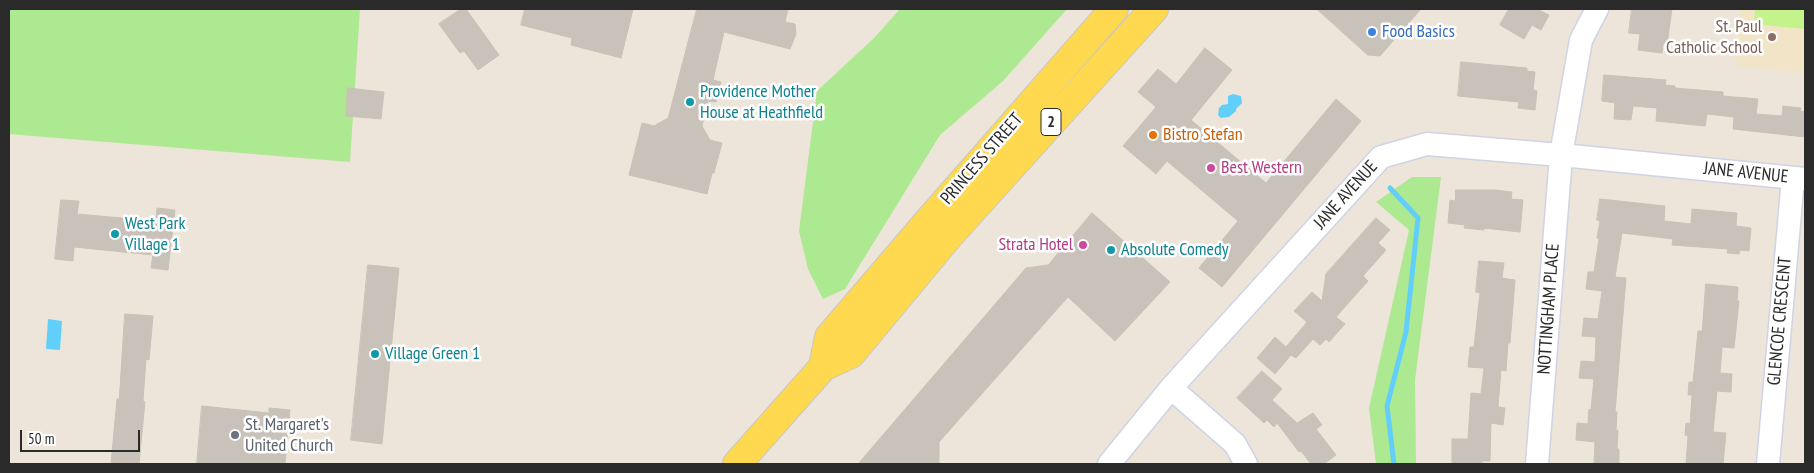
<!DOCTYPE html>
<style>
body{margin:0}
#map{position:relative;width:1814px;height:473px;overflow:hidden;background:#ede5da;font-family:"PT Sans Narrow",sans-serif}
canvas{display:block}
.frame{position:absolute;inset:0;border:10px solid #2a2a2a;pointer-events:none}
.scale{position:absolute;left:20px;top:430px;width:120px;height:22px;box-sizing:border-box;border:2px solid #2a2a2a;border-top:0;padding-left:6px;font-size:15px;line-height:18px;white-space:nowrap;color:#2a2a2a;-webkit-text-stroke:4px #fff;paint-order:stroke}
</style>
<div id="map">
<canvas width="1814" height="473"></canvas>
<div class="frame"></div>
<div class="scale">50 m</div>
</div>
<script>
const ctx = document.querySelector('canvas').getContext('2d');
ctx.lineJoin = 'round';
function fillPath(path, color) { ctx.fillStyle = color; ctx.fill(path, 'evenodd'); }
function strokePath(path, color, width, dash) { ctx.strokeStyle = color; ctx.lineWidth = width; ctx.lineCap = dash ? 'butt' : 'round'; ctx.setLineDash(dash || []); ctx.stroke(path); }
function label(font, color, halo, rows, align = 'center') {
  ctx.font = font + ' "PT Sans Narrow",sans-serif'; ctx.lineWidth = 5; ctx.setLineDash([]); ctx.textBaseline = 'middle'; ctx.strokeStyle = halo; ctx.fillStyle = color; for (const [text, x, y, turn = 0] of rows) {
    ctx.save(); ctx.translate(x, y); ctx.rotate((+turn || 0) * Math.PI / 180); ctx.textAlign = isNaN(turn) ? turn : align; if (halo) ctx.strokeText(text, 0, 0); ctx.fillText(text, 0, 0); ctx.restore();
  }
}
fillPath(new Path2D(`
 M1741,9H1805V73L1735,66Z`), '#f1e4c7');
fillPath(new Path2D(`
 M9,9H360L350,162L9,134Z
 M900,9H1067L1003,81L940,135L845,289L823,299L808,269L799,231L817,91L874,38Z
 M1412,177H1441L1415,380L1416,464H1376L1369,408L1409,230L1376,202Z`), '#ade991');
fillPath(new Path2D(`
 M1755,9H1805V29L1754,24Z`), '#c4f28b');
fillPath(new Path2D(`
 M1233,94L1241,96L1242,103L1236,109V111L1229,117L1221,118L1218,115L1219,108L1222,105L1228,104V96Z
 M48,319L62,321L60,350L46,349Z`), '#62cffa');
strokePath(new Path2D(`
 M1390,188L1418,218L1406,332L1387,406L1394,464`), '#62cffa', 5);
const building = new Path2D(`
 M461,9H466L499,55L478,70L464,51L460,53L439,24Z
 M525,9H633L621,58L571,45L572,38L521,25Z
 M697,9H788L785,22L795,24L796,34L790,49L724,32L713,80L721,82L716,102L708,101L702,126L710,140L722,143L714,173H712L707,194L629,175L642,123L654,126L668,118Z
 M1317,9H1421L1380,56L1368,55Z
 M1509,9H1537L1549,15L1541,30L1532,25L1524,39L1500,25Z
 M1632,9H1672L1667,44H1663L1662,53L1638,50L1640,34L1629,33Z
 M1205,48L1232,70L1191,120L1266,183L1336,99L1361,121L1222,287L1199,268L1238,221L1167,161L1156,174L1123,146L1156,107L1138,92L1158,69L1176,84Z
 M1461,62L1527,68V71L1535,72L1533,90L1537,91L1535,110L1518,108L1519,102L1458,96Z
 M1604,75L1666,80L1665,85L1675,86V88L1723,92V96L1758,99L1756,114L1782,116L1783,106L1801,108L1800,111L1805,112V137L1733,129L1734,117L1707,114L1705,126L1656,121L1657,108L1633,106L1631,120L1614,119L1615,103L1602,101Z
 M348,88L384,92L381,119L346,116Z
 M1456,190H1495L1512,192L1511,199L1523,200L1520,232L1484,228V230L1464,228L1465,225L1448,223L1450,200L1455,201Z
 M1600,199L1665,206L1664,221L1691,224L1692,209L1737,213L1736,226L1751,228L1749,251L1740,250L1739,254L1727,253L1728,249L1672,245L1673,239L1622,233L1615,277L1626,278L1615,412H1617L1616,431L1618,430L1617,449H1619V464H1594L1595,442L1576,440L1577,423L1588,424L1589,409L1591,410L1594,379L1579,378L1581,361L1595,362L1596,337L1582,336L1584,318L1598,319L1602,291L1586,289L1588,272H1594L1599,239L1597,238L1600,221L1597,220Z
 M61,200L79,201L77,214L156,221L157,208L175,210L168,270L151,268L153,255L74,247L73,261L55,259Z
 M1092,213L1170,282L1115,341L1068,297L939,442V464H858L1026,268L1048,265Z
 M1376,218L1390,230L1378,243L1386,250L1363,276L1368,281L1336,317L1345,324L1329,342L1326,339L1320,345L1313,339L1296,358L1291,355L1275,374L1257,358L1275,337L1286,347L1307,322L1294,311L1312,292L1322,301L1326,274Z
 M1479,261L1504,263L1502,278L1515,280L1510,343H1508L1506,371L1501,370L1498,407L1505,408L1503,425L1491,423L1490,461H1482V464H1452V439H1468L1471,393L1481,394L1484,368L1468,367L1470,347H1474L1480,293L1476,292Z
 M368,265L399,268L382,444L351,440Z
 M1706,284L1738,287L1737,301H1739L1734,348L1722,347L1720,373L1732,374L1731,392L1717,391L1713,432L1726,433L1723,464H1686L1688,436L1685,435L1686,423L1690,424L1692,395H1688L1689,382H1693L1698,331H1702Z
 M125,314L153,316L149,360L146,359L143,401L145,402L139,464H111L117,399H119Z
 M1262,371L1282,389L1272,400L1297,423L1313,413L1322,425L1316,429L1336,455L1324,464H1311L1301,451L1299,452L1277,423L1274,427L1267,420L1264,423L1237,398Z
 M202,406L269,413V408L290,410L285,464H197Z`);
fillPath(building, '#c8c2ba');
strokePath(building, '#c9c2b3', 1);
const minor = new Path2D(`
 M1171,388L1235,444L1246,464
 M1109,464L1171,388L1381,157L1427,144L1561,155L1805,179
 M1537,464L1561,155L1581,40L1597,9
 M1768,464L1793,178`);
const major = new Path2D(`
 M823,367L829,337L930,219L1114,9
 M737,464L823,367L851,354L949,236L1154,9`);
strokePath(minor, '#cfd3e4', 25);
strokePath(major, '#c8c8c8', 30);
strokePath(minor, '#fff', 22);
strokePath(major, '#fed84e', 28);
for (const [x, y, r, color] of [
 [1372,32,5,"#3f7fe0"],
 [1772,37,5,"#8d6e63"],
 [690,102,5,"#0f9aa8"],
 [1153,135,5,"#e8710a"],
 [1211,168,5,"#d1479c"],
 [115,234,5,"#0f9aa8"],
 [1083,245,5,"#d1479c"],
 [1111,250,5,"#0f9aa8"],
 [375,354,5,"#0f9aa8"],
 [235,435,5,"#6b7280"]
]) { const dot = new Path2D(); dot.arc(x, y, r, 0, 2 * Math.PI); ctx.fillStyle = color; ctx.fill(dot); strokePath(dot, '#fff', 2); }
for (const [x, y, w] of [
 [1051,122,20]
]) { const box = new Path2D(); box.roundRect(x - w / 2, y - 13.5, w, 27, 4); ctx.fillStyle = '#fff'; ctx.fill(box); strokePath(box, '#2a2a2a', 1); }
label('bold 16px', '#2a2a2a', null, [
 ["2",1051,122]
]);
label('18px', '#785e54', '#fff', [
 ["St. Paul",1762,27],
 ["Catholic School",1762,48]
], 'right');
label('18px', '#366cbe', '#fff', [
 ["Food Basics",1382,32]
], 'left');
label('18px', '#0d838f', '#fff', [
 ["Providence Mother",700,92],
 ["House at Heathfield",700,113],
 ["West Park",125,224],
 ["Village 1",125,245],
 ["Absolute Comedy",1121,250],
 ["Village Green 1",385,354]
], 'left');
label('18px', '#c56008', '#fff', [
 ["Bistro Stefan",1163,135]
], 'left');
label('18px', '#2a2a2a', '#fff', [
 ["PRINCESS STREET",982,159,-49],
 ["JANE AVENUE",1746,173,6],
 ["JANE AVENUE",1346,195,-48],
 ["NOTTINGHAM PLACE",1549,309,-86],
 ["GLENCOE CRESCENT",1780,321,-85]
]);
label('18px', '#b23c85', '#fff', [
 ["Best Western",1221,168],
 ["Strata Hotel",1073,245,"right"]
], 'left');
label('18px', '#5b616d', '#fff', [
 ["St. Margaret's",245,425],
 ["United Church",245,446]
], 'left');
</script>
